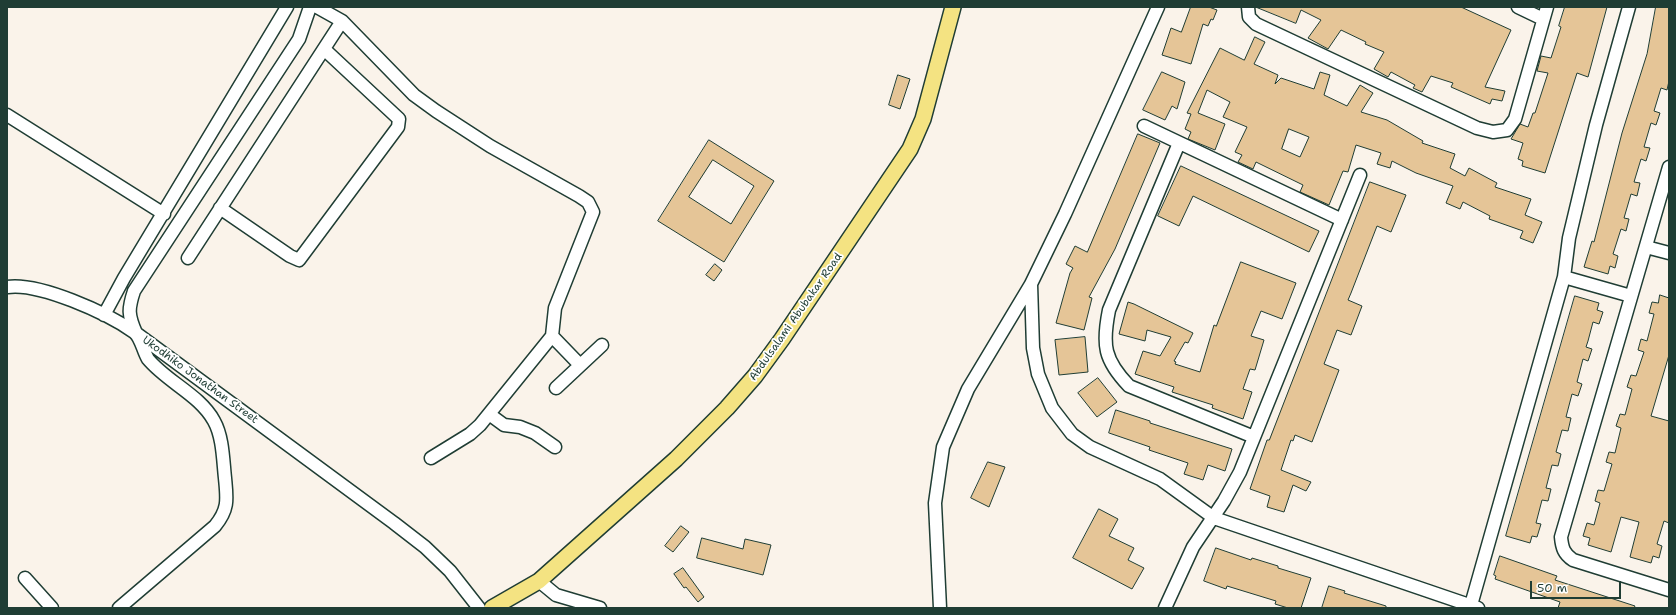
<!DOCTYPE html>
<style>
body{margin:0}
#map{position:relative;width:1676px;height:615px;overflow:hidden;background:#faf3ea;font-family:"Shantell Sans",sans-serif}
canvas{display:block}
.frame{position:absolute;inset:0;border:8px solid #1f3d34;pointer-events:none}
.scale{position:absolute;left:1530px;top:581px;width:91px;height:18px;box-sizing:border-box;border:2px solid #1f3d34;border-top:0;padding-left:5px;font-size:12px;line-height:14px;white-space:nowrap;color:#1f3d34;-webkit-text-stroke:3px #fff;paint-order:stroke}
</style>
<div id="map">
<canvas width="1676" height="615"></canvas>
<div class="frame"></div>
<div class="scale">50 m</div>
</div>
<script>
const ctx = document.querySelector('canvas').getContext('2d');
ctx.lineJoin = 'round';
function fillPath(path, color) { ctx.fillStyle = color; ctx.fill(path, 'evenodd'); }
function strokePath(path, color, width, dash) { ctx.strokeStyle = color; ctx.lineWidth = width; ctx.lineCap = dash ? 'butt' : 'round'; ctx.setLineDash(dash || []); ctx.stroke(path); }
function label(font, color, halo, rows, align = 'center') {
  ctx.font = font + ' "Shantell Sans",sans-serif'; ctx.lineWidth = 3.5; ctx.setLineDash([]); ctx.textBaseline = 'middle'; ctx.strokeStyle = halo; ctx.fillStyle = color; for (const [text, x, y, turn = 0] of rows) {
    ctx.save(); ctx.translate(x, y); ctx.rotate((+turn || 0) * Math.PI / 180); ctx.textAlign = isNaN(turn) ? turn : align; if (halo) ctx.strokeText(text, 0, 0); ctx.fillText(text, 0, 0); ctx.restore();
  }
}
const building = new Path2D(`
 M1191,7H1209L1217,10L1213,20L1211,19L1208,26L1203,24L1191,64L1162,55L1171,28L1181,32Z
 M1256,7H1461L1511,30L1485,87L1505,91L1502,101L1492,99L1490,104L1451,87L1453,83L1431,76L1422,92L1413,88L1415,85L1391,72L1388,77L1374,69L1384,52L1365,44L1366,42L1341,30L1328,49L1308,38L1321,20L1301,10L1296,23Z
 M1565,7H1607L1588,77L1577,73L1545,173L1522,166L1523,161L1518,159L1523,143L1511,139L1520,124L1528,127L1533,113H1535L1548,73L1537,71L1541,56L1551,58L1561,27L1559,26Z
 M1656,7H1669V81L1667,90L1661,88L1654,111L1660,113L1656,125L1651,123L1644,147L1650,148L1646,161L1641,159L1634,182L1640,183L1637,196L1631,194L1624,218L1629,219L1626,231L1621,229L1613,254L1618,256L1615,268L1610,266L1608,274L1584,267L1592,241L1594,242L1622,133L1647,54Z
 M1255,37L1265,42L1254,64L1278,75L1275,84L1281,78L1314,89L1320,72L1330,75L1324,95L1347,106L1360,85L1373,93L1361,112L1387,120L1423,141L1422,143L1455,154L1450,168L1465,176L1469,168L1497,183L1495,187L1531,199L1525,215L1542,222L1533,243L1520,238L1523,231L1489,219L1490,216L1463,202L1460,209L1446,203L1453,186L1416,173L1392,161L1390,168L1377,164L1381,153L1356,145L1348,172L1343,171L1329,205L1300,192L1303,185L1256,162L1253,169L1238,162L1242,155L1235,152L1247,127L1223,117L1230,102L1207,90L1198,113L1225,124L1215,150L1188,139L1191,132L1185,129L1191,114L1187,113L1220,48L1244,60ZM1289,129L1309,137L1300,157L1282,149Z
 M1162,72L1185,82L1177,109L1172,106L1165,120L1143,110Z
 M898,75L910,79L900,109L889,105Z
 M1138,134L1160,143L1115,249L1089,297L1092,298L1084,330L1056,323L1070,273L1073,268L1066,264L1075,246L1087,252Z
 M709,140L774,181L724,262L658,221ZM713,160L754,186L731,224L689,197Z
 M1181,166L1319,231L1309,252L1193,196L1179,226L1158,216Z
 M1370,182L1406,195L1391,232L1377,226L1351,293L1348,300L1362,306L1351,335L1337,330L1324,364L1339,370L1312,442L1295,435L1293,441L1291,440L1281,470L1311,482L1306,491L1293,485L1284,512L1267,507L1270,496L1250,489L1267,440H1269Z
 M1241,262L1296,283L1282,319L1261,311L1251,336L1264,340L1255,370L1250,369L1243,389L1252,392L1243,419L1212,408L1213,405L1172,392L1174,387L1135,374L1143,351L1160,356L1171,337L1147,330L1145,341L1119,334L1128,302L1134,304L1193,333L1188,343L1185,342L1174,361L1176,362L1175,364L1200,372L1214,325L1216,326Z
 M715,264L722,270L714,281L706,275Z
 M1660,295L1669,298V355L1651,416L1669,421V523L1664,521L1657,544L1662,546L1659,558L1653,556L1651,563L1630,557L1639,522L1621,517L1611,552L1588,545L1590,538L1583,536L1587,523L1594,525L1600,503L1595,501L1598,490L1604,491L1612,464L1606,462L1609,452L1615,453L1621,428L1616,426L1620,414L1625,415L1632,389L1627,387L1631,375L1636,376L1644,352L1638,350L1641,339L1647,341L1654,314L1649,313L1652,302L1658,303Z
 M1575,296L1599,303L1597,310L1603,312L1599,324L1593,322L1588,341L1586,347L1592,349L1588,361L1583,359L1577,382L1582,384L1578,396L1572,394L1566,417L1571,418L1568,431L1562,430L1556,452L1561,454L1558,466L1552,465L1546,488L1551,489L1548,501L1542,500L1536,523L1541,524L1537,537L1532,536L1530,543L1506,536Z
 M1085,337L1088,372L1059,375L1055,340Z
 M1098,378L1117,402L1097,417L1078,393Z
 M1116,410L1150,421V423L1232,449L1225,471L1208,465L1203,480L1184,474L1188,463L1149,450L1150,447L1109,433Z
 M988,462L1005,467L989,507L971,498Z
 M1099,509L1118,519L1109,536L1134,548L1128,560L1144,568L1132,589L1073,558Z
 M681,526L689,532L673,552L665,546Z
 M702,538L743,549L745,539L771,545L763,575L697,558Z
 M1216,548L1251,560L1252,558L1278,566V568L1311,578L1301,608H1288L1275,604L1276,601L1227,586L1226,589L1204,581Z
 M1500,556L1557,576L1555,580L1635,606L1634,608H1558L1560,602L1495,579L1496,576L1494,575Z
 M683,568L704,597L698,602L686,587L684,588L674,574Z
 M1329,586L1345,591L1344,593L1386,606V608H1322Z`);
fillPath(building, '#e5c597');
strokePath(building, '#1f3d34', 1);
const minor = new Path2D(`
 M310,7L299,39L134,291C128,309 128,315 136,333L394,523L425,547L450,571L479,608
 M317,7L342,21L414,95L436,111L490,146L579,196L588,202L593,212L555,308L552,336L480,425L470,434L431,458
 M1248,7L1249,17L1256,24L1477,128L1493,132L1507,130L1515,119L1547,7
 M1518,7L1543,19
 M7,115L164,214
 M1144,126L1342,220
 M1179,143L1109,310C1102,345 1104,360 1129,386L1254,437
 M1669,167L1561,537C1562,548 1564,554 1573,560L1669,590
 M220,208L290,256L299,260L398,127L399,119L324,49
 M1646,247L1669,253
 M188,258L342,21
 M1564,277L1569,238L1596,125L1629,7
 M1031,284L1033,348L1038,374L1052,408L1072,434L1090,447L1160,479L1214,518L1478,608
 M7,287C39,282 107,313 134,332C141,337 143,351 148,359C167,382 200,395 214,421C223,437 223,460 225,478C227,499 229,509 215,526L119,608
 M104,315L124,278L287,7
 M552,336L580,365
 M556,388L602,345
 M489,414L504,425L520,427L535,433L555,447
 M25,578L52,608
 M539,581L556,595L600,608
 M1471,605L1564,277L1631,296
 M940,608L935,503L943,447L968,389L1031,284L1065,214L1158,7
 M1165,608L1193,547L1224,501L1240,472L1360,175`);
const major = new Path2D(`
 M492,608L539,581L676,459L727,408L755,376L782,339L910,149L923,119L953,7`);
strokePath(minor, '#1f3d34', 15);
strokePath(major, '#1f3d34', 18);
strokePath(minor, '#fff', 12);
strokePath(major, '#f4e382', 15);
label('11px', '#1f3d34', '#fff', [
 ["Abdulsalami Abubakar Road",796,317,-55],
 ["Ukodhiko Jonathan Street",200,380,36]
]);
</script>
